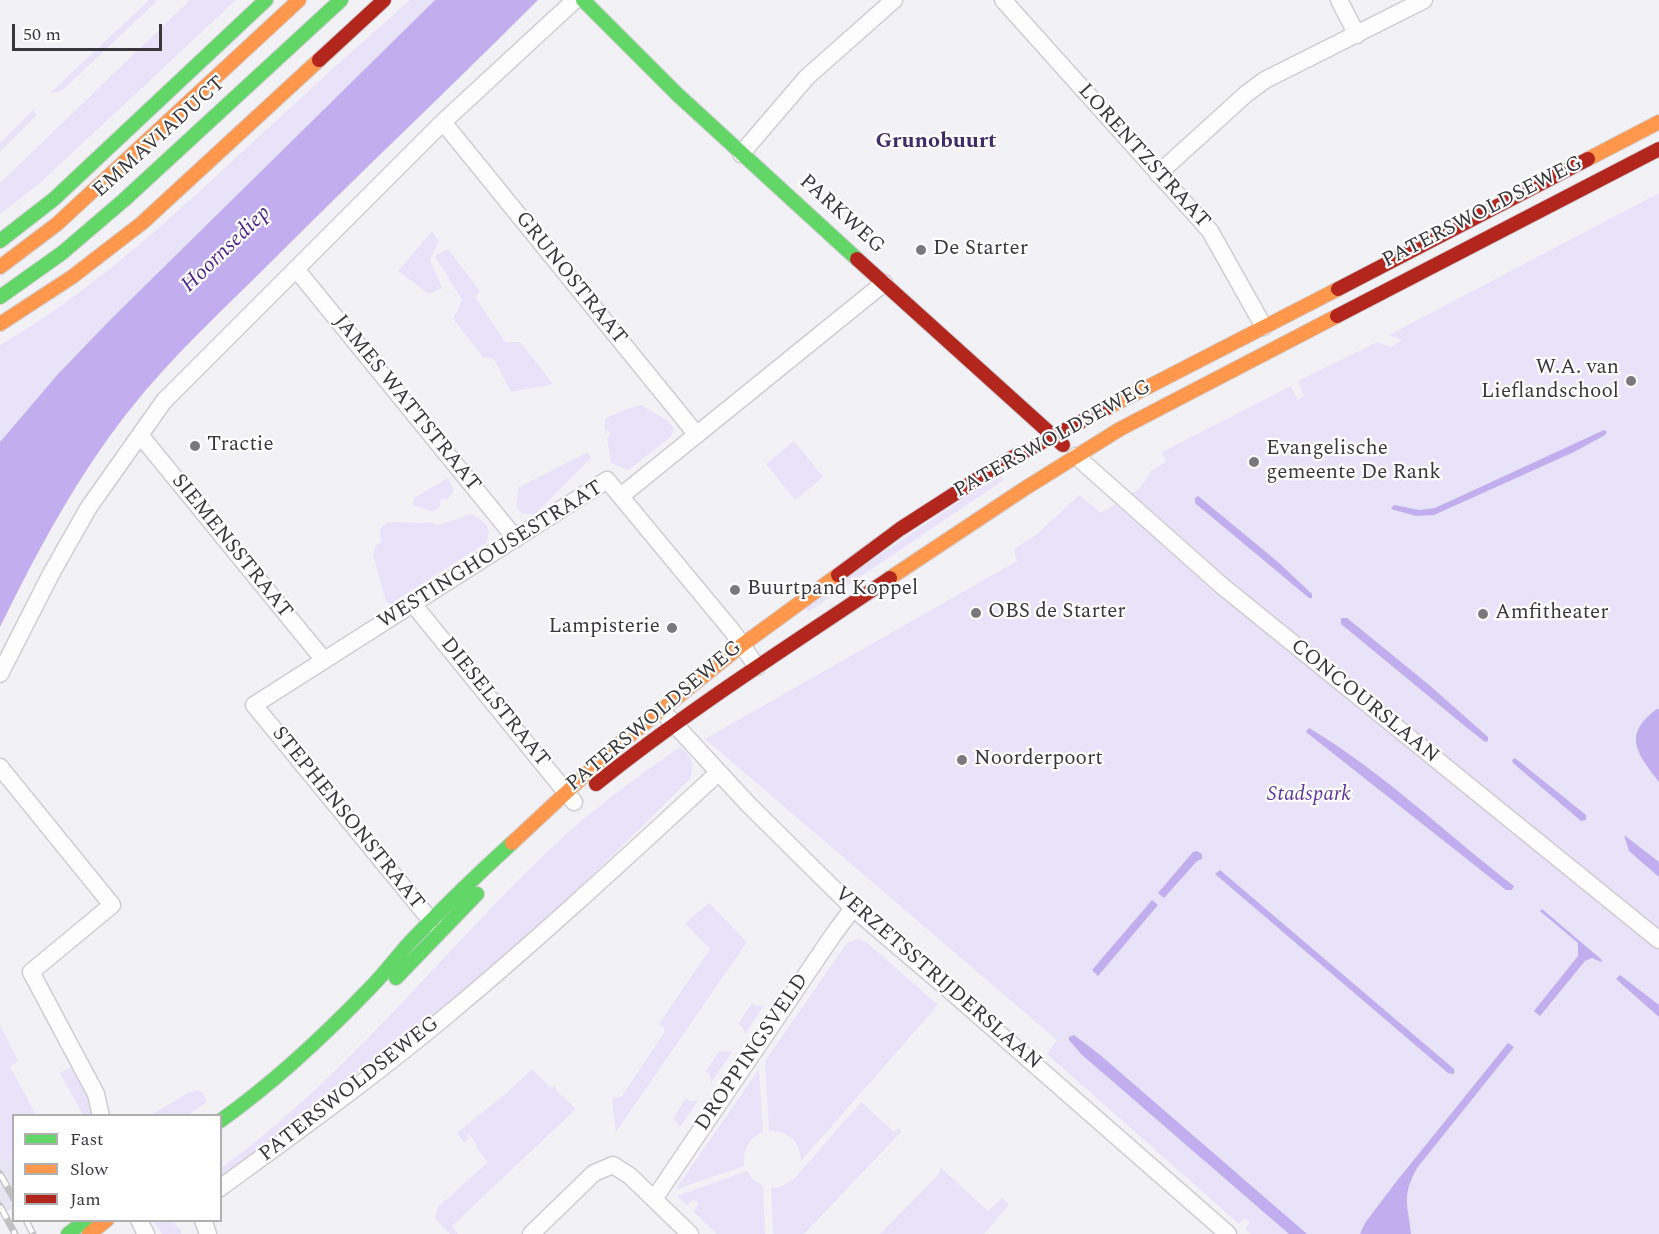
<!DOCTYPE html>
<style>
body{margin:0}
#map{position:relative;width:1659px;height:1234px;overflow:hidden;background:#f2f1f6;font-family:Spectral,serif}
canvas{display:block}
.legend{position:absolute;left:12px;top:1114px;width:210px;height:108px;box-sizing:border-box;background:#fff;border:2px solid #afafb1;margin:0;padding:8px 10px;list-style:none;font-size:18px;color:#38373b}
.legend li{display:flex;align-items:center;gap:12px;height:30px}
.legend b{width:30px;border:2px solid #afafb1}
.scale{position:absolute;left:12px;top:24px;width:150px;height:27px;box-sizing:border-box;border:3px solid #38373b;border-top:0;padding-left:8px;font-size:18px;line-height:21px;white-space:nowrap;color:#38373b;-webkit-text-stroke:4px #fff;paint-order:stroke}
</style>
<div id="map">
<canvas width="1659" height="1234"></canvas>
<ul class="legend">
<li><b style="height:8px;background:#63d668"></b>Fast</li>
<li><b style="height:8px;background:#ff974d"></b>Slow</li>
<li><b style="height:8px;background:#b3261e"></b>Jam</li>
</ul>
<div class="scale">50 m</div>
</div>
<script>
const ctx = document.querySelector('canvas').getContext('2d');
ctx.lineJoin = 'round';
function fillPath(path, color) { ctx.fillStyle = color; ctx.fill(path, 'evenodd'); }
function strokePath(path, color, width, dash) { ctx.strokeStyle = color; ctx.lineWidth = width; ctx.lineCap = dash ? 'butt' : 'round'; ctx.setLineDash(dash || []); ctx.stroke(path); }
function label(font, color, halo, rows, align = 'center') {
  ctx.font = font + ' Spectral,serif'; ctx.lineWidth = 4.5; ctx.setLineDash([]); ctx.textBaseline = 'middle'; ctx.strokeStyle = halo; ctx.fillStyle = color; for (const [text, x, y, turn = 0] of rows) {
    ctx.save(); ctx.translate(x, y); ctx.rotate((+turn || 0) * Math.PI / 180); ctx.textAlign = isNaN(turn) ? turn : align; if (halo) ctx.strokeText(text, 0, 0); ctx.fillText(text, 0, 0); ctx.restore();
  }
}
fillPath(new Path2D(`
 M0,1150L14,1174L13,1208L0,1215Z`), '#e7e5f1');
fillPath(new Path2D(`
 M149,0H158L64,89L58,92H51Z
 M190,0H236L40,183L0,214V183Z
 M410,0H435L111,319L58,374L0,442V345C89,293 166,223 241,153C297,101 353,50 410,0Z
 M34,109L36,116L0,152V143Z
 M1659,193V1234H1251L1245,1229L1250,1222L1244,1218L1239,1224L1047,1054L1057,1040L705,739L1017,561L1014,549L1036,535L1079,495L1101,513L1140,488L1152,470L1166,462L1162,452L1166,450L1291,386L1297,400L1304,396L1298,381L1377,342L1391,347L1402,340L1389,335Z
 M432,231L439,241L430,260L442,288L429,294L398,271Z
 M448,249L480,291L475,297L505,342H520L553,384L511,392L494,359L483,357L453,319L462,300L435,256Z
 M641,405L668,421L674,428L671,437L628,470L611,463L607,439L611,433L605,430V419L623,410Z
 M794,441L823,477L795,500L766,464Z
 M588,452L591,458L534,515L521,513L516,504L519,487Z
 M1000,474L1004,480L808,612L804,606Z
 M448,478L454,490L447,500L445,498L440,501V507L433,512L413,505L414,498Z
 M472,514C484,522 494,527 486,543L390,604L386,602L373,555L376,545L382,542C372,514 405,524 418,523C423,523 428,522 433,523L438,525Z
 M680,747C692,757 695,763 690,779L547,920L454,1002L221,1181V1168C344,1079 439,956 548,851C588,812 634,779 680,747Z
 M709,903L747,942L616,1132L612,1099L622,1096L664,1033V1028L659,1024L710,949L685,923Z
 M859,939L866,942L938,1005L801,1161C800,1142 789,1130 769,1131L765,1061L847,943Z
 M752,1003L755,1006L764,1005L745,1034L743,1028L738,1024Z
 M0,1025L18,1061L10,1066L36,1115L14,1116L13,1174L0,1150Z
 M719,1051L732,1052L711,1083L710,1075L706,1071Z
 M74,1065L89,1096L94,1115H83L60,1073Z
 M532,1069L550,1087L555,1086L556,1090L576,1109L452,1226L458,1234H450L435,1218L438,1207L488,1162L476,1148L478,1147L468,1133L467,1141L464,1143L457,1133L509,1091Z
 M759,1069L763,1132C748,1138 743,1151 744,1166L677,1189L678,1186Z
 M197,1090L202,1092L207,1102L188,1115H151L188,1093Z
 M686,1098L690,1101H698L680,1127L673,1118Z
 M861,1102L894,1132L898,1128L902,1131L804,1234H773L771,1188L780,1187L793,1180Z
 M941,1168L988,1211L1002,1198L1009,1205L984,1234H880L938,1175Z
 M747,1171L752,1179L763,1186L765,1234H717L693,1211L699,1204L694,1199L687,1205L677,1196Z
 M154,1221H173L176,1226L181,1230V1234H162Z`), '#e9e3f9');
fillPath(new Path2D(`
 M435,0H538C451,87 362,171 275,258C225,308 172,356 128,412C76,478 37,552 0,627V442L58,374L111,319Z
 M1604,430L1607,432L1605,435L1574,452L1434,515L1416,516L1391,509L1394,505L1420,510L1435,508Z
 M1198,496L1278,562L1312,594V598H1309L1195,503V498Z
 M1341,618H1347L1428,684L1488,737V741L1485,742L1466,727L1341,624Z
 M1657,709H1659V782C1638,754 1621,735 1657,709Z
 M1309,728C1383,772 1446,834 1514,886L1512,890H1506L1306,732Z
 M1515,758L1586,815V820L1581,821L1513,763L1512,760Z
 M1624,835L1659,862V877L1629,851Z
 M1197,851L1202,854V859L1197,861L1164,898L1158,893L1193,852Z
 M1220,870L1454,1069V1074L1448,1073L1215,874Z
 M1152,900L1158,905L1098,976L1092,970Z
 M1542,909L1602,960L1601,962L1592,958L1585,961L1540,1016L1534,1011L1578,956V943L1540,911Z
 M1620,975L1659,1005V1017L1616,979Z
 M1074,1035L1099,1054L1307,1234H1289L1081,1054L1069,1040V1037Z
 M1508,1043L1514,1047L1417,1168C1401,1197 1408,1204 1411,1234H1360L1365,1223L1396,1182Z`), '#c2aeee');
const street = new Path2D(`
 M1003,0L1210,231L1264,327
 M1339,0L1357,35
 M443,122L697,435
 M741,154L807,77L894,0
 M1158,174L1246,94L1265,80L1424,0
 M296,269L516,539
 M140,435L323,659
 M1076,456L1221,585L1659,940
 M621,496L884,283
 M413,604L574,802
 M0,674L52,572L89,507L164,401L443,122L575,0
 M667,716L748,804L853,908L954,994L1228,1234
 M0,767L112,905L31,972L96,1094L101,1116
 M437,928L254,705L607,480L733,632L757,667
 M220,1188C298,1131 377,1074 451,1012C543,935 630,854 718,773
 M654,1199L833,935L853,908
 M139,1220L146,1234
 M203,1220L208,1234
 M531,1234L594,1173L613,1165L630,1176L690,1234`);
const fast = new Path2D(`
 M583,0L678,95L857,259
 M0,241L54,199L266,0
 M0,297L62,253L124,200L341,0
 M396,978L477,894
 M220,1121C275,1082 324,1036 371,987C387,971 400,952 416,936C447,904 479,873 512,843
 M68,1234L86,1220`);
const slow = new Path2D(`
 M1588,159L1659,122
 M0,267L57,224L299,0
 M0,324L72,277L142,223L319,60
 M1109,407L1338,289
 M890,578L1024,489L1120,429L1337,316
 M512,843L613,749L742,645L838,575
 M89,1234L107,1220`);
const jam = new Path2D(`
 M319,60L384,0
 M857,259L1063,445
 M1338,289L1588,159
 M1337,316L1659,149
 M838,575L900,529L1004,462L1109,407
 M596,784C689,709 791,645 890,578`);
strokePath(street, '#cecdd1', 19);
strokePath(fast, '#cecdd1', 16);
strokePath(slow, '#cecdd1', 16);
strokePath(jam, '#cecdd1', 16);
strokePath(street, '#fdfdfe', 16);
strokePath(fast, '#63d668', 14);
strokePath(slow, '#ff974d', 14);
strokePath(jam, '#b3261e', 14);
const rail = new Path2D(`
 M0,1174L14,1199
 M0,1206L15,1234
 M26,1220L33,1234`);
strokePath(rail, '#c2c2c3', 7);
strokePath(rail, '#fff', 4.5, [14]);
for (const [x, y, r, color] of [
 [921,250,6,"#79787c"],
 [1631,381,6,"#79787c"],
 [195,446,6,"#79787c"],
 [1254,462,6,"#79787c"],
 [735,590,6,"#79787c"],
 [976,613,6,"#79787c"],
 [1483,614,6,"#79787c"],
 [672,628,6,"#79787c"],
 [962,760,6,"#79787c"]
]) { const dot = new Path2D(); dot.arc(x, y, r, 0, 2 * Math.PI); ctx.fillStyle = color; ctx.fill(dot); strokePath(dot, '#fff', 2); }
label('21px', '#38373b', '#fff', [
 ["EMMAVIADUCT",160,138,-42],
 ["LORENTZSTRAAT",1143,157,48],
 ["PATERSWOLDSEWEG",1483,213,-27],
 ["PARKWEG",841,215,42],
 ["GRUNOSTRAAT",570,279,51],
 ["JAMES WATTSTRAAT",406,404,51],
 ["PATERSWOLDSEWEG",1053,440,-29],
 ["SIEMENSSTRAAT",231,547,51],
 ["WESTINGHOUSESTRAAT",491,556,-32],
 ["CONCOURSLAAN",1364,702,39],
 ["DIESELSTRAAT",494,703,51],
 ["PATERSWOLDSEWEG",655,717,-40],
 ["STEPHENSONSTRAAT",347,819,51],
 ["VERZETSSTRIJDERSLAAN",937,979,41],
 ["DROPPINGSVELD",753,1053,-56],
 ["PATERSWOLDSEWEG",350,1090,-38]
]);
label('21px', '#38373b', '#fff', [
 ["De Starter",933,250],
 ["W.A. van",1619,369,"right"],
 ["Lieflandschool",1619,393,"right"],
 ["Tractie",207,446],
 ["Evangelische",1266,450],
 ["gemeente De Rank",1266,474],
 ["Buurtpand Koppel",747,590],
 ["OBS de Starter",988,613],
 ["Amfitheater",1495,614],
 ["Lampisterie",660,628,"right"],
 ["Noorderpoort",974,760]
], 'left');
label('italic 21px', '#5e359c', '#fff', [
 ["Stadspark",1309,796]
]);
label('bold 22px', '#412c67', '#fff', [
 ["Grunobuurt",936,143]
]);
label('italic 22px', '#50248a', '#fff', [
 ["Hoornsediep",227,250,-44]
]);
</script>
